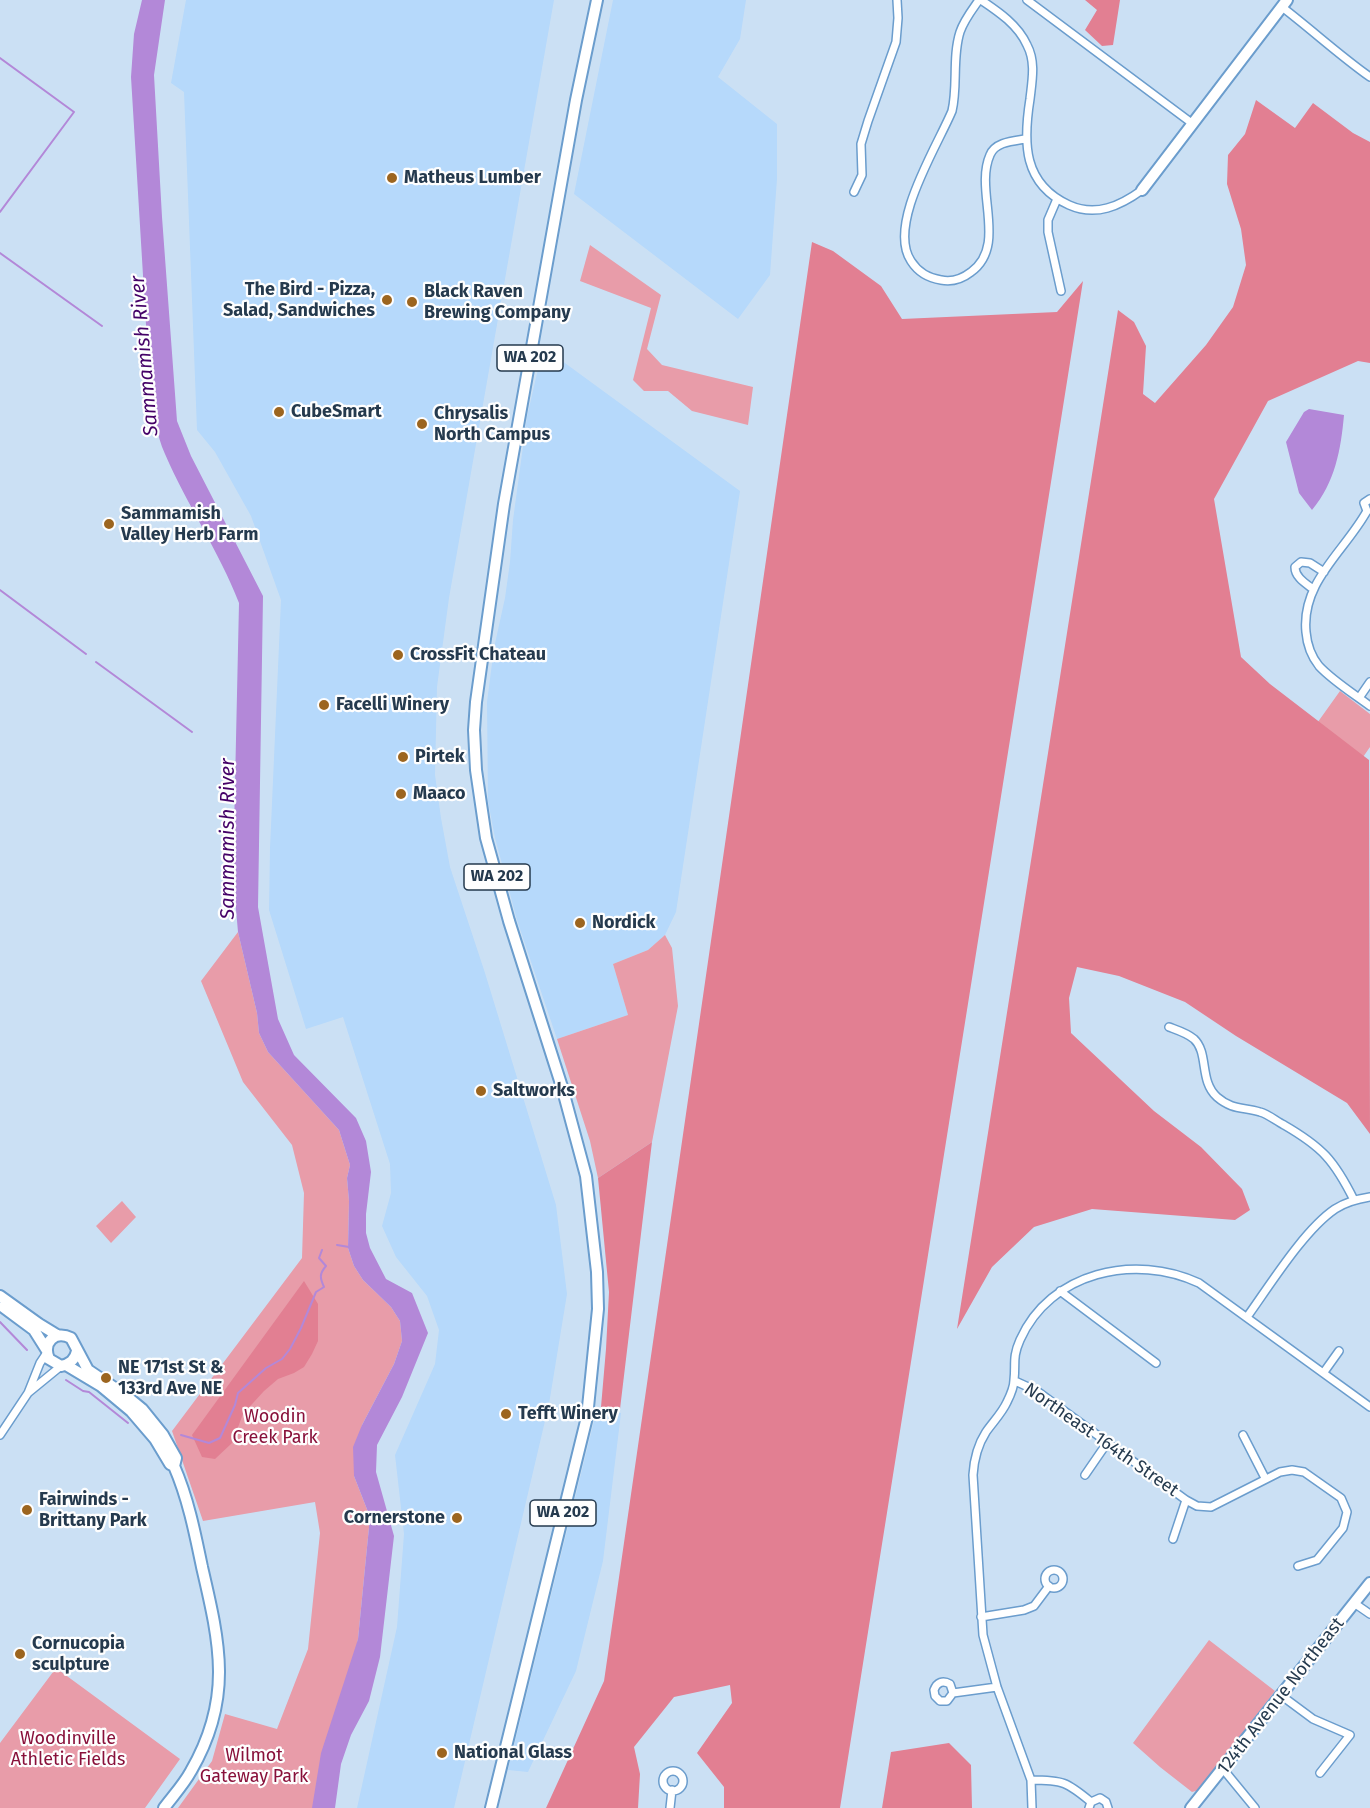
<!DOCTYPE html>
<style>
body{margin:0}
canvas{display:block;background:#cbe0f4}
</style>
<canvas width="1370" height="1808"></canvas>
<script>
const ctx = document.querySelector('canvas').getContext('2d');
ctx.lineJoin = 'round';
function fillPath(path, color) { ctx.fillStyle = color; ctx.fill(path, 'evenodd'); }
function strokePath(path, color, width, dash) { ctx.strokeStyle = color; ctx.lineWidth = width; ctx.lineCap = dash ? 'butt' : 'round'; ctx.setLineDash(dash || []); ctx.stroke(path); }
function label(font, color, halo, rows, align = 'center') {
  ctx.font = font + ' "Fira Sans",sans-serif'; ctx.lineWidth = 4.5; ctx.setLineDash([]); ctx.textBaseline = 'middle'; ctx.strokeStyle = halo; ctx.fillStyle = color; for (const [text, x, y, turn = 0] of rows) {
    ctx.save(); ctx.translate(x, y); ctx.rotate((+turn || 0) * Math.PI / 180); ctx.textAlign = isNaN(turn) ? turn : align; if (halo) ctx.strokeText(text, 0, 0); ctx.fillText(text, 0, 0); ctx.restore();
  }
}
fillPath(new Path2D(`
 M186,0H554L449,598L437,687L435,775L441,818L450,867L485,973L556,1205L567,1294L549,1404L454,1808H357L397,1627L404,1534L395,1455L435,1364L439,1330L427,1296L396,1257L382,1226L391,1193L390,1164L343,1017L306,1029L269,910L270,848L281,600L251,516L215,452L197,430L184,92L171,83Z
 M613,0H746L740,39L718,77L777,124V179L770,275L738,319L574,194Z
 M543,347L740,491L676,912L665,935L648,950L613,964L628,1015L557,1039L517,920L495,838L488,801L487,702L494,648L505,598L510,562L513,520L527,417Z
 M597,1409L621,1413L603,1561L576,1671L528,1772L508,1770Z`), '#b6d9fb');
fillPath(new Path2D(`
 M590,245L661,295L647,349L662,365L753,387L748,425L692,411L668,391H644L633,380L651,308L580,281Z
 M1340,691L1370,714V747L1361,760L1315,726Z
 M238,932L257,1013L259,1033L268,1052L339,1130L350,1165L347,1178L349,1201L348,1248L354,1266L363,1280L391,1307L400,1321L402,1341L394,1364L362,1425L354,1476L370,1517L358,1639L323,1808H178L212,1761L225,1714L277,1729L308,1649L320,1533L315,1502L203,1521L172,1431L302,1258L304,1193L292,1145L243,1082L201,981Z
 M665,935L672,948L678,1006L652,1142L598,1178L590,1141L557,1039L628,1015L613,964L648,950Z
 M122,1201L136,1217L111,1243L96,1226Z
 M1209,1640L1275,1691L1199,1790L1192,1792L1160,1767L1133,1743Z
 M56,1668L180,1759L145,1808H0V1743Z`), '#e89ca9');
fillPath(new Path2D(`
 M1085,0H1120L1113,45L1102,46L1085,30L1097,10Z
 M1256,100L1295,128L1313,103L1353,133L1370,142V363L1358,361L1268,401L1214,499L1241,657L1270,684L1369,760L1370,1134L1347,1103L1236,1036L1185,1002L1119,976L1077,967L1069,998L1071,1033L1154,1111L1201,1147L1242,1189L1250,1210L1235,1220L1092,1209L1034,1227L992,1267L957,1329L1118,310L1134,322L1146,346L1143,394L1155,403L1206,345L1233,307L1246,265L1241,229L1227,184L1228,155L1245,134Z
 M812,242L833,251L881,286L902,319L1057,312L1083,281L840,1808H724V1787L697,1753L732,1703L730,1685L674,1697L634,1747L640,1774L638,1808H546L604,1681Z
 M652,1142L620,1409L601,1407L606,1349L609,1292L598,1178Z
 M304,1281L318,1304V1341L312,1354L304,1367L294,1373L278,1379L264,1391L243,1414L232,1443L215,1459L202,1457L192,1435Z
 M949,1743L971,1765L972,1808H882L891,1752Z`), '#e27f92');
fillPath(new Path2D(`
 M142,0H165L154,75L162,217L177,421L191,456L263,596L258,907L278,1019L294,1055L356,1118L366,1141L371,1172L366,1214V1233L370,1248L386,1279L412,1293L428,1333L402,1397L377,1445L376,1472L394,1536L380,1657L369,1701L351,1735L341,1764L335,1808H312L321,1753L358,1639L370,1517L354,1476L353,1447L362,1425L394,1364L402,1341L400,1321L391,1307L363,1280L354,1266L348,1248L349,1201L347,1178L350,1165L339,1130L268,1052L259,1033L257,1013L238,932L233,875L239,603C219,551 187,505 165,454C156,434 154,413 150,391L131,77L134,34Z
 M1309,409L1344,415C1341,449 1335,483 1312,510L1299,493L1286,442L1304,412Z`), '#b388d8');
strokePath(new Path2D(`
 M0,58L74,112L0,212
 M0,253L102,326
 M0,590L86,654
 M96,662L192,732
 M337,1245L349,1247
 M0,1322L27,1350
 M66,1380L83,1391L89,1392L128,1423
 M181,1435L209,1443L220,1438L235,1405L238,1393L266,1368L282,1359L290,1349L301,1328L316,1292L324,1287C320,1278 319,1274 326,1266L319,1258L322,1250`), '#b388d8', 2);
const street = new Path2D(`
 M979,0C972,10 964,20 960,32C952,57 958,86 952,111C937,147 887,225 911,261C918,272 928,278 941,280C951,282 962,279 971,272C1008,245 974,191 990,155C995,142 1013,141 1025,139
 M981,0C999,12 1018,25 1027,45C1036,62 1032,81 1030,99C1023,143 1023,184 1069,205C1096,217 1120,206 1142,190
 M1027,0L1193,124
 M1282,7C1312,30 1339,55 1370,77
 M854,192L862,175L861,144L868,121L896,42L898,18L897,0
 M1057,199L1048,220V232L1061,291
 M1367,511C1345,551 1301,582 1306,632C1307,644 1311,656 1319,666C1333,681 1354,694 1370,706
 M1367,511L1364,503L1370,499
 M1313,589C1305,583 1295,577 1295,567L1301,562L1310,563L1324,572
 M1359,698L1370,682
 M1169,1027C1177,1030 1187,1033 1194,1039C1209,1053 1199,1081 1217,1097C1232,1110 1243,1107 1260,1112C1268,1114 1276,1121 1284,1125C1322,1147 1334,1160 1354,1200
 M1060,1291L1156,1363
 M1247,1317C1270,1285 1304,1230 1335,1209C1346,1202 1357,1199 1370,1197
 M1324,1372L1339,1351
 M1015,1381L1037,1391L1186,1500L1197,1506L1211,1507L1280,1472L1292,1470L1304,1472L1341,1498L1347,1512L1343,1528L1317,1560L1298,1566
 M28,1393L61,1366
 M0,1435L28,1393L40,1363L46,1354
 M1243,1435L1265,1478
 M1085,1475L1107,1443
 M1173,1539L1186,1500
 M1045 1579a9 9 0 1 1 18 0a9 9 0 1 1-18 0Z
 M1354,1603L1370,1614
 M981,1617L1024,1610L1034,1606L1049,1586
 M953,1693L947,1701H940L935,1696L934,1690C937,1682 943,1680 950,1684L953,1693L997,1687
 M1282,1696L1313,1719L1350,1735L1320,1773
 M1223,1769L1255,1808
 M663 1781a10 10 0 1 1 20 0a10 10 0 1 1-20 0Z
 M1031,1780C1063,1780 1067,1782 1091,1802
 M670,1808L672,1790
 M1032,1808L1031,1780L997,1687L983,1635L973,1475C974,1459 977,1446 986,1432C993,1422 1002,1413 1007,1402C1010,1396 1014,1387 1014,1380C1016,1364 1012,1358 1020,1340C1050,1272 1135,1253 1199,1283L1370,1407
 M1089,1808L1091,1802L1100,1798L1106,1802L1108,1808`);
const secondary = new Path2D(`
 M1142,190L1287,0
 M0,1296L39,1324L57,1335
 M3,1307L34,1330L46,1349
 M77,1351C75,1360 70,1364 61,1366L49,1359C42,1342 55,1330 71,1338L88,1370L125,1395L142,1409L163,1435L176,1458L174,1466
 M66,1365L101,1386L131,1411L155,1439L170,1464L174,1466C188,1498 195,1533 202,1567C220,1644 233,1699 191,1771C184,1784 173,1796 164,1808
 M1191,1808L1370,1583`);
const primary = new Path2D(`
 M491,1808L587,1417L598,1309L597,1272L586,1176L562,1087L509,921L486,838L476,770L474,730L476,702L504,504L576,100L597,0`);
strokePath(street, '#6b9dcd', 10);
strokePath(secondary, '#6b9dcd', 14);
strokePath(primary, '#6b9dcd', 14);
strokePath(street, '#fff', 7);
strokePath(secondary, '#fff', 10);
strokePath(primary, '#fff', 10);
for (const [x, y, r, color] of [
 [392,178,6,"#9c651f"],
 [387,300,6,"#9c651f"],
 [412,302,6,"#9c651f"],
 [279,412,6,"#9c651f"],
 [422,424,6,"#9c651f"],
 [109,524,6,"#9c651f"],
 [398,655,6,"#9c651f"],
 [324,705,6,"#9c651f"],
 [403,757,6,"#9c651f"],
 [401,794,6,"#9c651f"],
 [580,923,6,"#9c651f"],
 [481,1091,6,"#9c651f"],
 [106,1378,6,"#9c651f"],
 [506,1414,6,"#9c651f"],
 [27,1510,6,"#9c651f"],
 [457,1518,6,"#9c651f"],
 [20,1654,6,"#9c651f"],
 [442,1753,6,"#9c651f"]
]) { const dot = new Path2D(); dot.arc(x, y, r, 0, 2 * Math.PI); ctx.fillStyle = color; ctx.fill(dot); strokePath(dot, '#fefefe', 2); }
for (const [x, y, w] of [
 [530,358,66],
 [497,877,66],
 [563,1513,66]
]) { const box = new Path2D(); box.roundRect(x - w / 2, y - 13, w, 26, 4.5); ctx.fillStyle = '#fefefe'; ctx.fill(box); strokePath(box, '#253a4e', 1.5); }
label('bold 16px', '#253a4e', null, [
 ["WA 202",530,358],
 ["WA 202",497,877],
 ["WA 202",563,1513]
]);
label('bold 18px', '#253a4e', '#fefefe', [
 ["Matheus Lumber",404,178],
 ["The Bird - Pizza,",375,290,"right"],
 ["Salad, Sandwiches",375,311,"right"],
 ["Black Raven",424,292],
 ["Brewing Company",424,313],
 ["CubeSmart",291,412],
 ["Chrysalis",434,414],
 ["North Campus",434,435],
 ["Sammamish",121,514],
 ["Valley Herb Farm",121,535],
 ["CrossFit Chateau",410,655],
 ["Facelli Winery",336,705],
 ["Pirtek",415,757],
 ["Maaco",413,794],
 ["Nordick",592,923],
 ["Saltworks",493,1091],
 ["NE 171st St &",118,1368],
 ["133rd Ave NE",118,1389],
 ["Tefft Winery",518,1414],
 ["Fairwinds -",39,1500],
 ["Brittany Park",39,1521],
 ["Cornerstone",445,1518,"right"],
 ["Cornucopia",32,1644],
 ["sculpture",32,1665],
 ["National Glass",454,1753]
], 'left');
label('18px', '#88103a', '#fefefe', [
 ["Woodin",275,1417],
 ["Creek Park",275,1438],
 ["Woodinville",68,1739],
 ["Athletic Fields",68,1760],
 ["Wilmot",254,1756],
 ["Gateway Park",254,1777]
]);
label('18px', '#253a4e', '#fefefe', [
 ["Northeast 164th Street",1101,1440,35],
 ["124th Avenue Northeast",1281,1696,-52]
]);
label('italic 20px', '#450268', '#fefefe', [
 ["Sammamish River",145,356,-95],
 ["Sammamish River",228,839,-90]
]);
</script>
